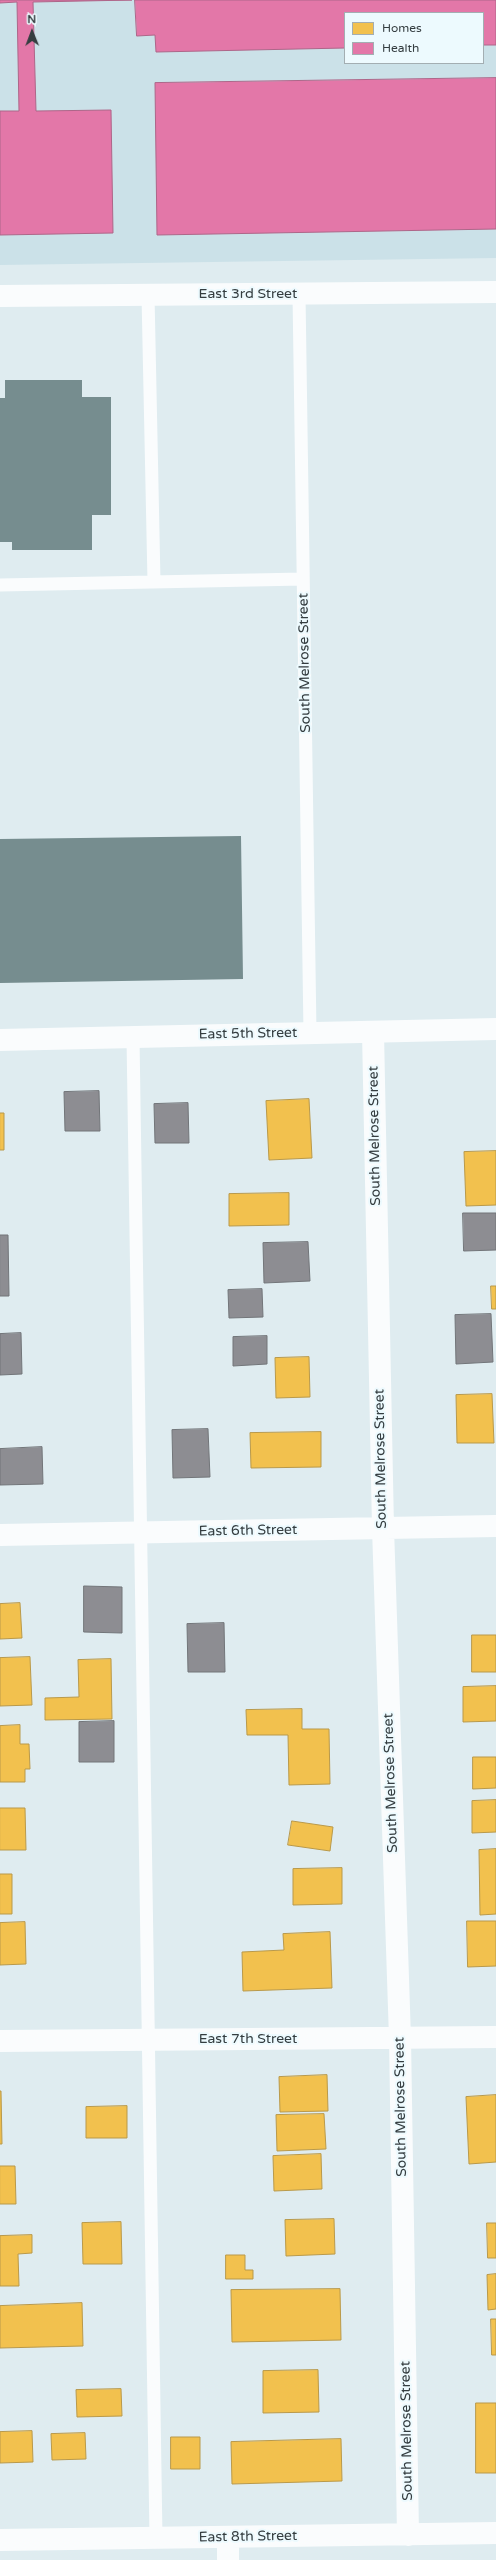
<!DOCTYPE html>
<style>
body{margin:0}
#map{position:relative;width:496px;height:2560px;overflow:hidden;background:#dfecf0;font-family:"Varela Round",sans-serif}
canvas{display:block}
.legend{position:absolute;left:344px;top:12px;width:140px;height:52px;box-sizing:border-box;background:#edfafe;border:1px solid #a3aeb2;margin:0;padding:5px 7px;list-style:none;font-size:12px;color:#343d40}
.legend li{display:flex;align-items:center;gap:8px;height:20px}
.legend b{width:20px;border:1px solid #a3aeb2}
.north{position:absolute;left:12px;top:12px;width:40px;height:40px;-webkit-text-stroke:3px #edfafe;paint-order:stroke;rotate:359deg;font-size:11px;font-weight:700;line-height:16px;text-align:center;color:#343d40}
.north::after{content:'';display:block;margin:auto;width:14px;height:18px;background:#343d40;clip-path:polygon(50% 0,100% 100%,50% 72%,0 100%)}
</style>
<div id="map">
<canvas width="496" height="2560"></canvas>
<ul class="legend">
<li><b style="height:11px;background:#f2c14e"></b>Homes</li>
<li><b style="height:11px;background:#e377a8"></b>Health</li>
</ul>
<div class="north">N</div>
</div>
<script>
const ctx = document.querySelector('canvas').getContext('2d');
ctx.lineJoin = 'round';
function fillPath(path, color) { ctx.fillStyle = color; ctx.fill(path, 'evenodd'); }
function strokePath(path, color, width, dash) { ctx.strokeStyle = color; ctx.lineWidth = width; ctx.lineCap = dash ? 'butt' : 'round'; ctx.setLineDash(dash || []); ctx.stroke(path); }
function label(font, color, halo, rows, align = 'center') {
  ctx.font = font + ' "Varela Round",sans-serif'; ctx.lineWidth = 4; ctx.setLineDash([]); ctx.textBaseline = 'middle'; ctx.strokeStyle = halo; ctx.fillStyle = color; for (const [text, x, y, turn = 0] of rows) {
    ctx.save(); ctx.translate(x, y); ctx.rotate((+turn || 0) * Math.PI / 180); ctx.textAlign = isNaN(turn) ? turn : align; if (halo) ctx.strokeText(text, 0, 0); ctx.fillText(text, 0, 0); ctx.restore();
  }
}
fillPath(new Path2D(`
 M0,0H496V258L0,265ZM345,13H483V63H345Z`), '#cbe1e8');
const homes = new Path2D(`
 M309,1099L312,1158L269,1160L266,1101Z
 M0,1113H4V1150H0Z
 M496,1151V1205L466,1206L464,1152Z
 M289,1193V1225L229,1226V1194Z
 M491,1286H496V1309H492Z
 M309,1357L310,1397L276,1398L275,1358Z
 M492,1394L494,1443H457L456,1395Z
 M321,1432V1467L251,1468L250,1433Z
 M20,1603L22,1638L0,1639V1604Z
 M472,1635H496V1672H472Z
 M30,1657L32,1705L0,1706V1658Z
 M111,1659L112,1719L45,1720V1698L79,1697L78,1660Z
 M496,1686V1721L463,1722V1687Z
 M302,1709V1729H329L330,1784L289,1785L288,1735H247L246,1710Z
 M20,1725V1744H29L30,1769H25V1782H0V1726Z
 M473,1757H496V1788L473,1789Z
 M496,1800V1832L472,1833V1801Z
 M0,1808H25L26,1850H0Z
 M292,1821L333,1827L330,1851L288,1845Z
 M496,1849V1914L480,1915L479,1850Z
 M342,1868V1904L293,1905V1869Z
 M0,1874H12V1914H0Z
 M467,1921H496V1966L468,1967Z
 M25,1922L26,1964L0,1965V1923Z
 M330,1932L332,1988L243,1991L242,1952L284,1950L283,1934Z
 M327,2075L328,2111L280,2112L279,2077Z
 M0,2091H1L2,2144H0Z
 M496,2095V2162L469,2164L466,2097Z
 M127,2106V2138H86V2107Z
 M324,2114L326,2149L277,2151L276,2115Z
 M321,2154L322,2189L274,2191L273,2156Z
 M0,2166H15L16,2204H0Z
 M334,2219L335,2254L286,2256L285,2220Z
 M121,2222L122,2264H83L82,2223Z
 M487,2223H496V2258H488Z
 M32,2235V2253L18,2254L19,2286H0V2236Z
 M226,2255H245V2270H253V2279H226Z
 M496,2274V2309L488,2310L487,2275Z
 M340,2289L341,2340L232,2342L231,2290Z
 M82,2303L83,2346L0,2348V2306Z
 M491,2319H496V2355H492Z
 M318,2370L319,2412L263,2413V2371Z
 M121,2389L122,2416L77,2417L76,2390Z
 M476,2403H496V2473H476Z
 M32,2431L33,2462L0,2463V2432Z
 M85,2433L86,2459L52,2460L51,2434Z
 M171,2437H200V2469H171Z
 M341,2439L342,2481L232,2484L231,2442Z`);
fillPath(homes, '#f2c14e');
strokePath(homes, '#b9994a', 1);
const health = new Path2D(`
 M0,0H132L33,2L36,111L111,110L113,233L0,235V111H19L17,2L0,3Z
 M135,0H496V45H483V13H345V48L156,52L155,35L137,36Z
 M496,78V229L157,235L155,83Z`);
fillPath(health, '#e377a8');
strokePath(health, '#ae6689', 1);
const industry = new Path2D(`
 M99,1091L100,1131H65L64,1092Z
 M188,1103L189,1143H155L154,1104Z
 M463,1213H496V1250L464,1251Z
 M0,1235H8L9,1296H0Z
 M308,1242L310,1281L264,1283L263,1243Z
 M262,1289L263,1317L229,1318L228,1290Z
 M491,1314L493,1362L456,1364L455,1315Z
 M21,1333L22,1374L0,1375V1334Z
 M267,1336V1364L233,1366V1337Z
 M208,1429L210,1477L173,1478L172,1430Z
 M42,1447L43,1484L0,1485V1449Z
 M84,1586L122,1587V1633L84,1632Z
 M224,1623L225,1672H188L187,1624Z
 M114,1721V1762H79V1722Z`);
fillPath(industry, '#8d8d92');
strokePath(industry, '#727579', 1);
fillPath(new Path2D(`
 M5,380H82V397H111V515H92V550H12V542H0V398H5Z
 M241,836L243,979L0,983V839Z`), '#768d8f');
strokePath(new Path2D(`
 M299,294L310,1033
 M148,295L154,582
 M0,585L303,579
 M133,1037L156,2538`), '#fafcfd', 13);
strokePath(new Path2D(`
 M0,296L496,292
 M373,1032L383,1528L400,2038L408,2535
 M0,1040L496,1029
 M0,1535L496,1526
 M0,2041L496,2037
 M228,2537V2560
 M0,2540L496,2533`), '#fafcfd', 22);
label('14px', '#343d40', '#edfafe', [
 ["East 3rd Street",248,294],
 ["South Melrose Street",305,663,-91],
 ["East 5th Street",248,1034,-1],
 ["South Melrose Street",375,1136,-91],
 ["South Melrose Street",381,1459,-91],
 ["East 6th Street",248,1531,-1],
 ["South Melrose Street",391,1783,-92],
 ["East 7th Street",248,2039],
 ["South Melrose Street",401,2107,-91],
 ["South Melrose Street",407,2431,-91],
 ["East 8th Street",248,2537,-1]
]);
</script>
